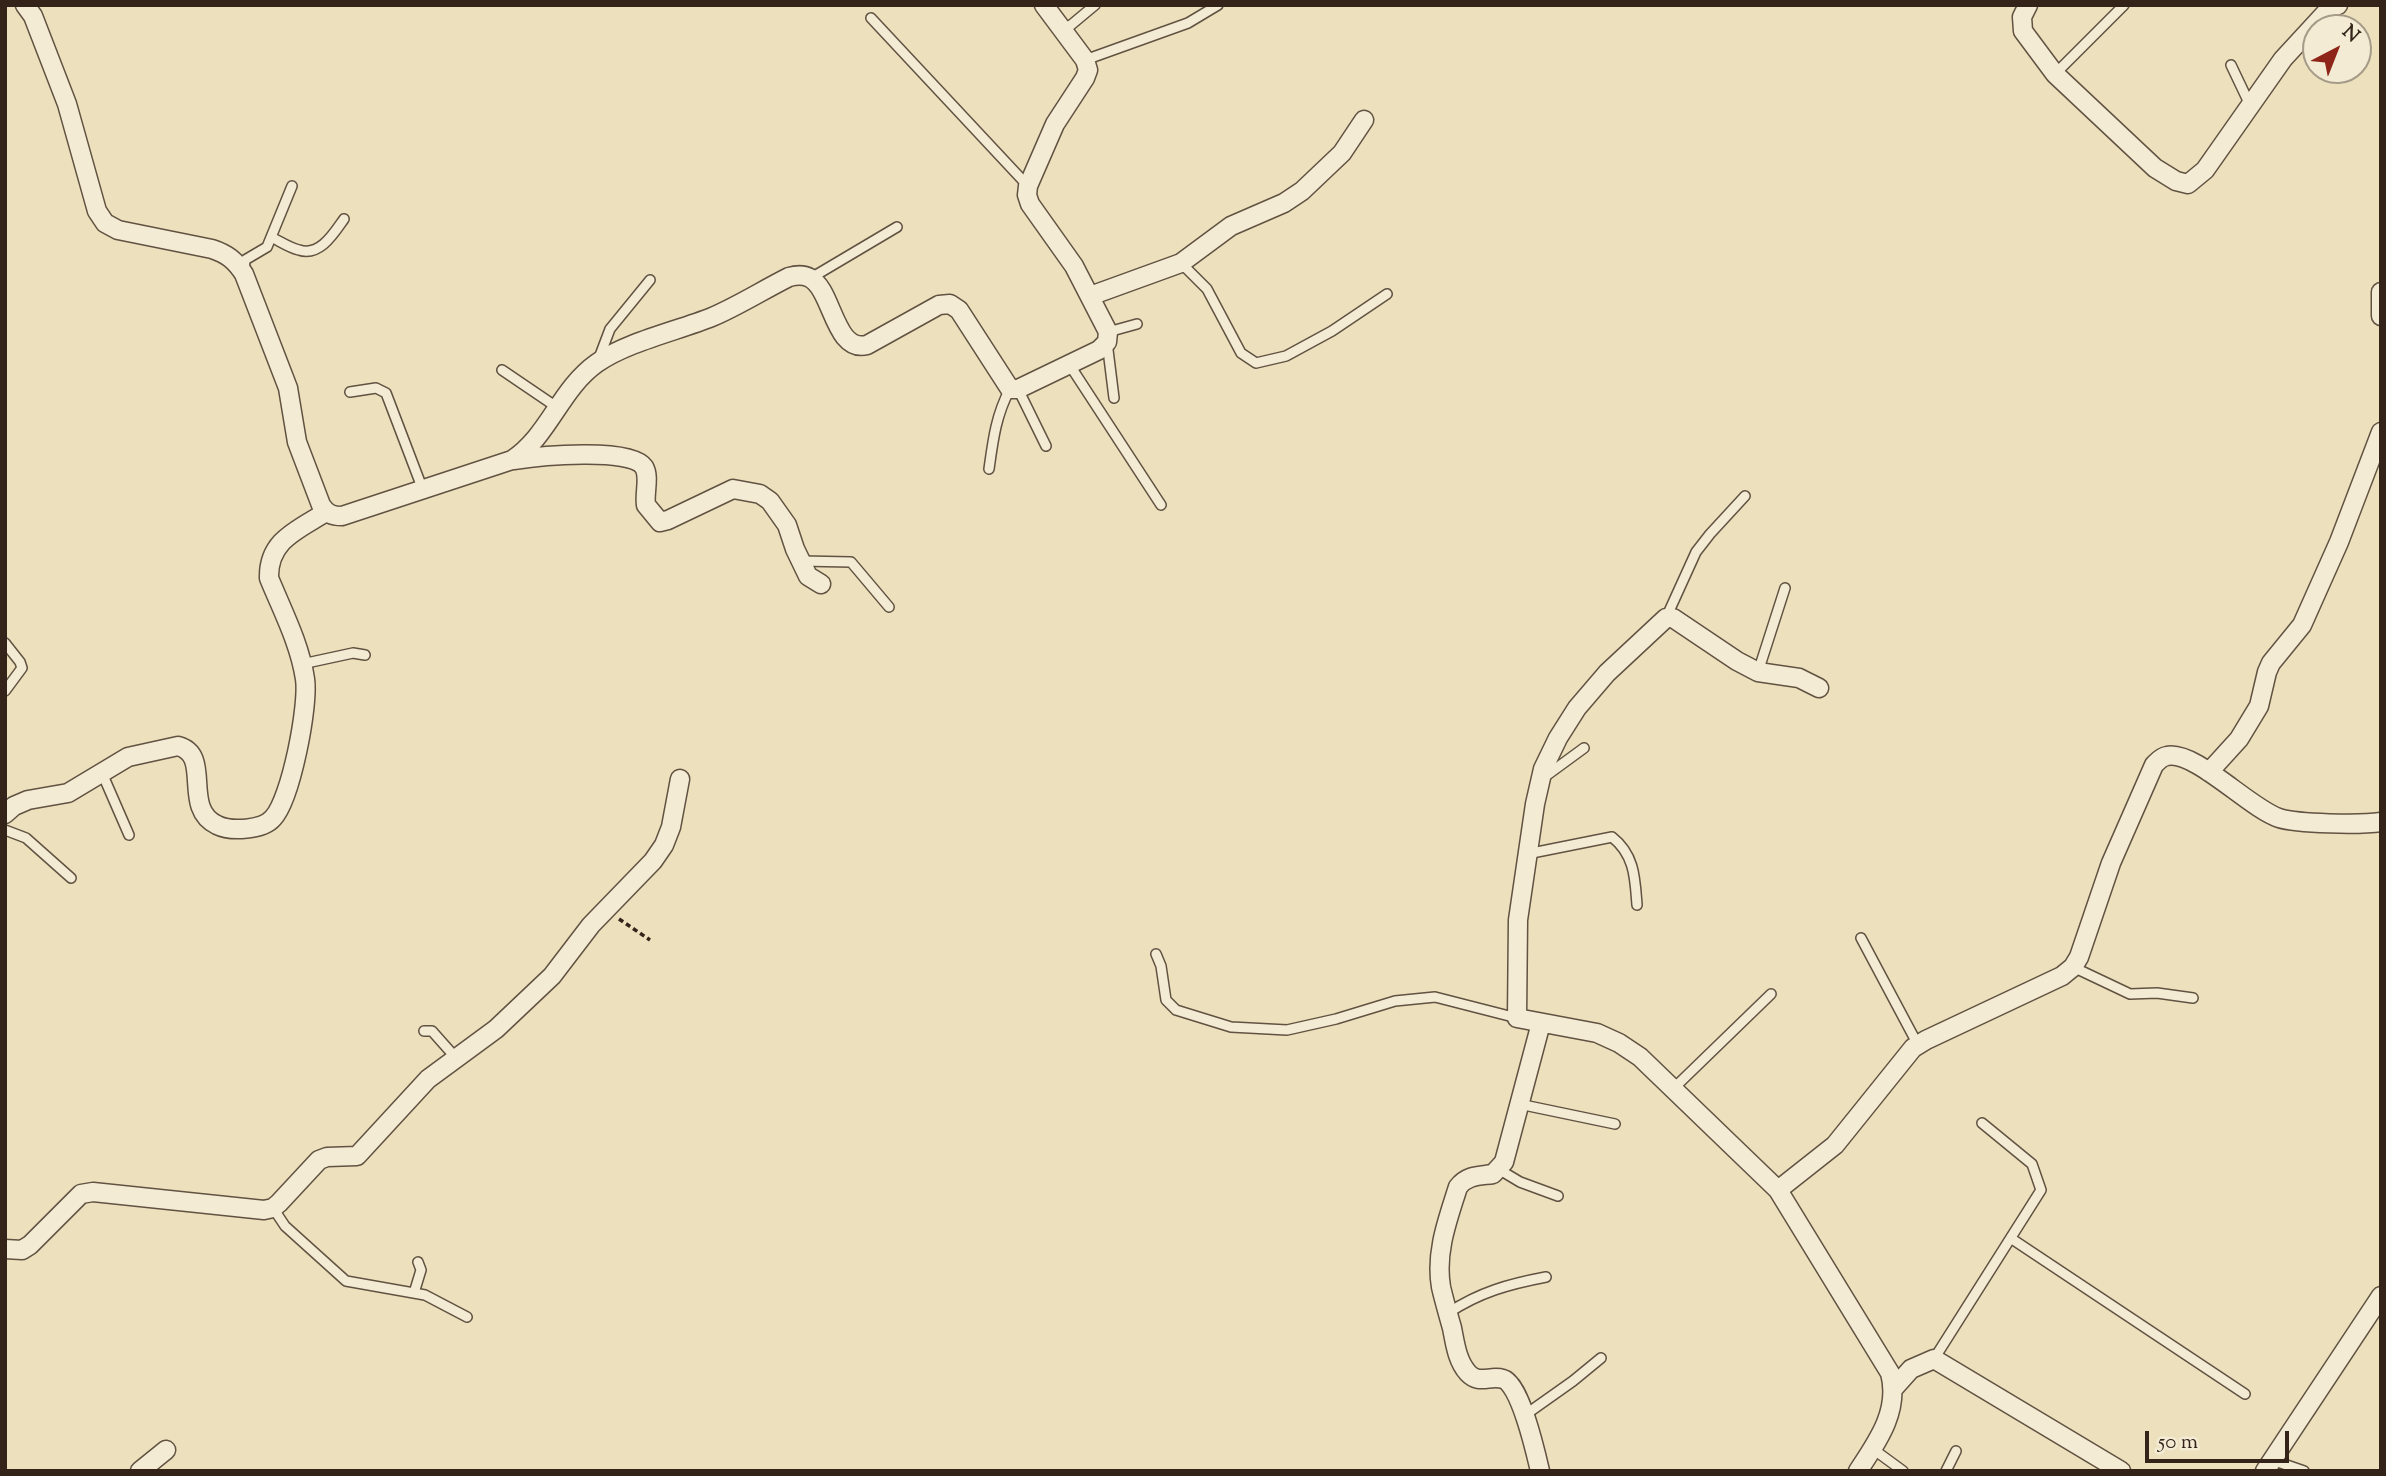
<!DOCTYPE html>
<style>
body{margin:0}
#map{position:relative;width:2386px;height:1476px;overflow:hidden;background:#ece0bd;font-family:"Sorts Mill Goudy",serif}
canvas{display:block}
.frame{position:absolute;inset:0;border:7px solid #332319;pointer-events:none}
.north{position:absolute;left:2302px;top:14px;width:70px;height:70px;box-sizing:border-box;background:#f3ebd4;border:2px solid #a69b89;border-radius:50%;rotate:42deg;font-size:19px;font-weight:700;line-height:28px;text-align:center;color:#332319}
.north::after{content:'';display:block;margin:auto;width:24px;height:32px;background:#8f2418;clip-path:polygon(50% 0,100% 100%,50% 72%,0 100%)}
.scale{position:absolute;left:2145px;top:1431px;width:144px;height:32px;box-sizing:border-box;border:4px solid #332319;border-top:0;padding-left:9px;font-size:21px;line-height:24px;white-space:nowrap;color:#332319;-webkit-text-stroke:5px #f3ebd4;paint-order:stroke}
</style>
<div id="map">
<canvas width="2386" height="1476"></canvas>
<div class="frame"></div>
<div class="north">N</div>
<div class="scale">50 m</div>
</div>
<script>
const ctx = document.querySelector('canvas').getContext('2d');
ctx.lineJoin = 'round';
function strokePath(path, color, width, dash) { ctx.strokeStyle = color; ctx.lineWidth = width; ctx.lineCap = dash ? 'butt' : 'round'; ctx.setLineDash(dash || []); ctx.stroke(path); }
const service = new Path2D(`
 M871,18L1028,186
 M1061,29L1071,25L1095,5
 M1085,60L1188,23L1218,5
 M2231,65L2250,105
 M2055,74L2124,5
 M273,238C281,242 290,248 299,250C320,257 334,233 344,219
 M1181,263L1207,289L1241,353L1256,363L1286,356L1332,331L1387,294
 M244,272L245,260L267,247L292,186
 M811,278L897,227
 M1108,332L1137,324
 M1107,342L1114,398
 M599,358L610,329L650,280
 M1069,364L1161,505
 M502,370L558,408
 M1018,389L1046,446
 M350,392L376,388L386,393L423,490
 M989,469C993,440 996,415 1010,389
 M801,561L851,562L889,607
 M1666,618L1696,552L1710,534L1745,496
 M5,643L20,662L22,668L5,691
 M302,664L353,653L365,655
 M1758,672L1785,588
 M102,773L129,835
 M1543,778L1584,748
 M5,830L26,838L71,878
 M1527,854L1612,837C1635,855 1635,879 1637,905
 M1861,938L1918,1045
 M1156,954L1161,966L1166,1000L1176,1010L1231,1027L1287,1030L1336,1019L1395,1001L1435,997L1517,1018
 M2073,967L2130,994L2157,993L2193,998
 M424,1031H432L456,1058
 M1673,1089L1771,994
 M1519,1104L1615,1124
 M1500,1170L1520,1182L1558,1196
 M273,1208L285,1226L346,1281L425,1295L467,1317
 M2012,1239L2245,1394
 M414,1293L421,1270L418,1262
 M1448,1313C1480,1292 1509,1284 1546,1277
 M1934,1359L2041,1190L2032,1164L1982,1123
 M1525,1415L1573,1381L1601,1358
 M1873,1449L1903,1471
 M2272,1460L2304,1471
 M1946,1471L1956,1451`);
const minor = new Path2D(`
 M25,5L33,16L67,104L97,211L105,223L118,230L212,249C227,254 235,260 244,274L288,388L297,442L321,505C327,514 332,516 342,516L512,460C549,436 560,389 597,363C627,342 677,331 712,317C738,306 763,290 789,277C796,275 803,274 810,278C833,290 834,353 867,345L939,305L950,304L959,310L1010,389H1018L1099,350L1107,342L1108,332L1074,266L1030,204L1027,195L1028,186L1055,124L1085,78L1088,70L1085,60L1044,5
 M2028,5L2022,17L2023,31L2055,74L2155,168L2176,181L2188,184L2205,170L2283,59L2330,8L2338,5
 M2381,292V316
 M1090,296L1181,263L1231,226L1284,203L1302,191L1342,153L1364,120
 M515,460C538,456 631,447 644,467C650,477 644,494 646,505L660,522L668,520L733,489L760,494L770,501L787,525L795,549L808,576L821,584
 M1819,688L1799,678L1758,672L1737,661L1673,618H1666L1607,673L1577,708L1558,738L1543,769L1535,804L1518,920L1517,1018L1597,1033L1619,1043L1640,1057L1778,1190L1890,1373C1900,1410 1878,1441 1858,1471
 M2209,772L2239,739L2259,706L2267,672L2271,663L2302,625L2339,542L2381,432
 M5,814L14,806L28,800L68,793L128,757L178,746C213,755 181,808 217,825C231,832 263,830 273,818C291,799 309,705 305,679C300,644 282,610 269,578C268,540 298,530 326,512
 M1778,1190L1835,1145L1913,1048L1926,1040L2062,976L2073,967L2079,957L2111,863L2154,765C2158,761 2161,757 2167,756C2195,750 2249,808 2279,818C2298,824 2360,825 2381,822
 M5,1249L22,1250L30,1245L81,1194L93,1192L264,1210L273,1208L279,1203L319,1160L327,1157L357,1156L428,1079L496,1029L552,976L591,925L653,861L664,845L671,827L680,779
 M1894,1388L1911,1369L1934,1359L2121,1471
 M140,1471L166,1450
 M1540,1471C1536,1454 1520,1383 1503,1379C1490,1375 1479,1385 1468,1373C1457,1361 1455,1343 1452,1328C1448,1314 1444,1300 1441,1287C1435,1252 1448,1219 1458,1187C1467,1175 1479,1176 1493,1174L1504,1162L1541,1023
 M2265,1471L2381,1296`);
strokePath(service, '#615242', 12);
strokePath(minor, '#615242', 21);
strokePath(new Path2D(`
 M619,919L650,940`), '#332319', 3.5, [5, 3.5]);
strokePath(service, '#f3ebd4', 9);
strokePath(minor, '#f3ebd4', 18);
</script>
